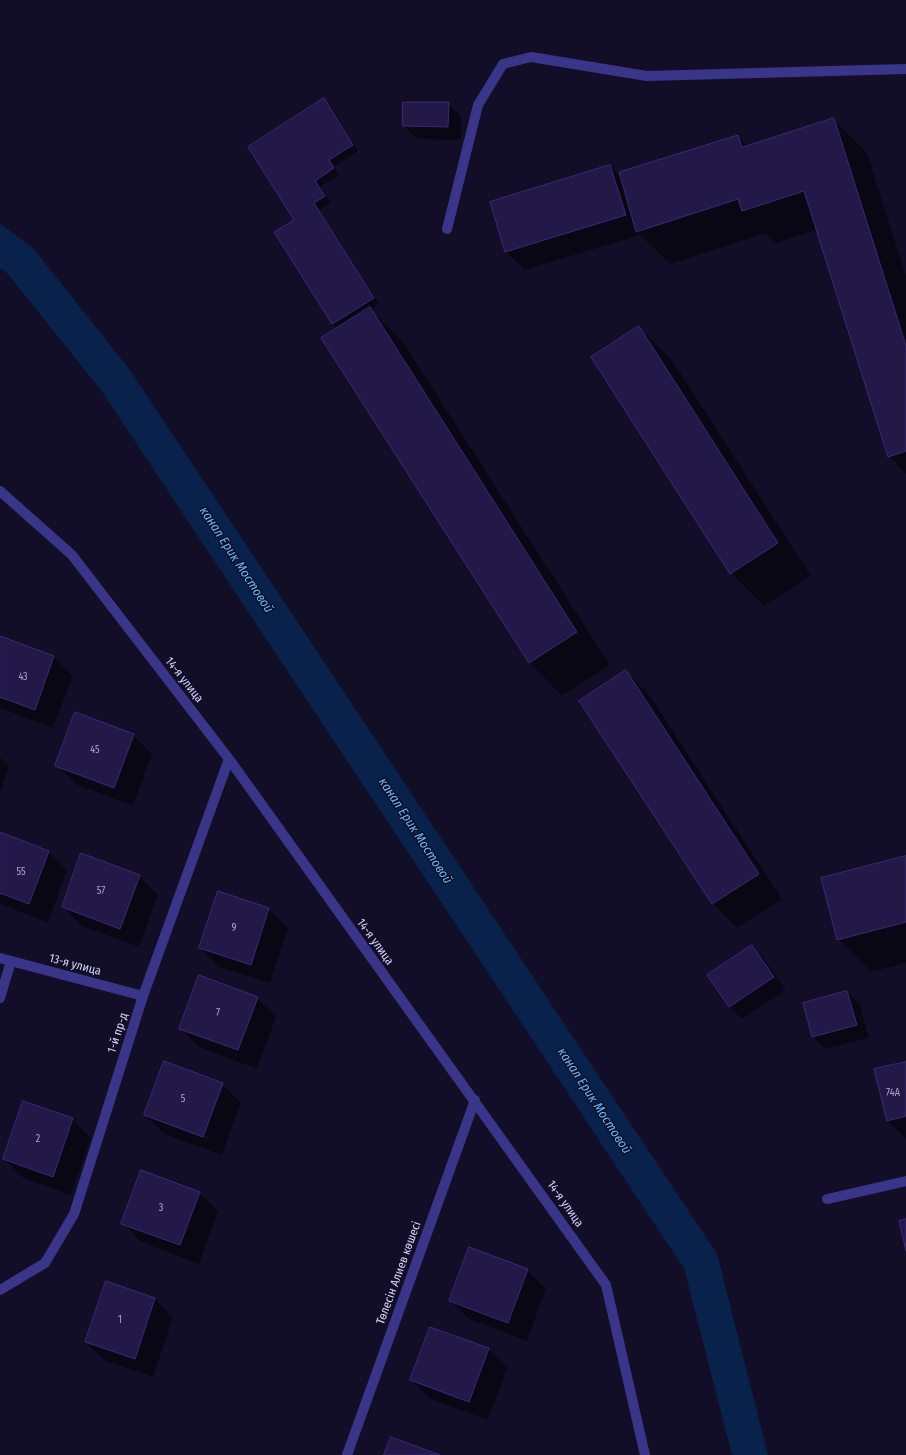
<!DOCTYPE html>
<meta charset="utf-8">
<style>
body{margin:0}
canvas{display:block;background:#120e27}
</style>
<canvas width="906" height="1455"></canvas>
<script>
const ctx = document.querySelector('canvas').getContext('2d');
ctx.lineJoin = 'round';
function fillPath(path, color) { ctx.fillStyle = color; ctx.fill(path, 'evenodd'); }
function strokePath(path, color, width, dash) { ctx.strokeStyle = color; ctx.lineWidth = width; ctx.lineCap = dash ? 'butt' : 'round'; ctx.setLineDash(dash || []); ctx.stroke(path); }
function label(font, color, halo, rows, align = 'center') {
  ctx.font = font + ' "Fira Sans Condensed",sans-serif'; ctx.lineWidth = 3; ctx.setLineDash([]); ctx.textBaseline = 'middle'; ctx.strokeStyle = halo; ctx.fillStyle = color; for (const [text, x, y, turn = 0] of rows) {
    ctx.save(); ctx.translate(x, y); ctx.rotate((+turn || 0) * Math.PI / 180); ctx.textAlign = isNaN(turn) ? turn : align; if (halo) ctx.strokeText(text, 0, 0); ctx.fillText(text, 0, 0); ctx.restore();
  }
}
fillPath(new Path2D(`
 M0,224L33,248L130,370L717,1254L768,1455H732L684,1268L101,390L8,274L0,268Z`), '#09224b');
fillPath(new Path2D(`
 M324,100L330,106L358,151L334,167L339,175L320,187L331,203L319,210L379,304L371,310L403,342L610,665L562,696L529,662L338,329L333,324L275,233L295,220Z
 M404,103H448L461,116V140L417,139L404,126Z
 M834,120L867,153L906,276V474L889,456L817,230L776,243L766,233L670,264L640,235L525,270L506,252L491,203L610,166L621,177L738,136L748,146Z
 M639,327L672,360L811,576L764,606L731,573Z
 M0,637L54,657L73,676L53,728L0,708Z
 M626,671L650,696L782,899L737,928L713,904L581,701Z
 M133,735L152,754L133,806L75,784L57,765Z
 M0,757L9,767L0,793Z
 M0,833L48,851L67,870L48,923L0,904Z
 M906,857V963L871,972L838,939Z
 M139,876L158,895L139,947L82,926L63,907Z
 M219,892L269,909L288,928L270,983L219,967L200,948Z
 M752,946L764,959L786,990L742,1019L729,1007Z
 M847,992L860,1004L869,1038L826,1049L813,1037Z
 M257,998L276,1017L257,1069L199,1047L180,1028Z
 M906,1063V1139L888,1121Z
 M222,1084L241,1103L222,1155L164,1134L145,1115ZM166,1122L208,1137L207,1139L166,1124Z
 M72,1119L91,1138L71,1195L23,1178L4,1159Z
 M200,1193L218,1211L199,1264L141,1242L123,1223Z
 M527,1270L546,1289L527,1341L469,1319L450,1301Z
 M155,1299L173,1318L153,1377L105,1361L86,1342Z
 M488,1349L507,1368L488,1420L430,1399L411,1380Z`), '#0007');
const building = new Path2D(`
 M324,98L353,145L329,160L334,168L315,181L325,196L314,203L374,298L332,324L274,232L294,220L248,147Z
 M403,102H449L448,127L403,126Z
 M834,118L906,346V451L888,457L804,191L742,211L738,199L636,232L619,172L738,135L742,147Z
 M610,165L626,215L505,252L490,202Z
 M370,307L577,632L529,663L321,338Z
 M639,326L778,543L730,574L591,357Z
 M0,636L54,656L35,710L0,697Z
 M626,670L759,874L712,904L579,701Z
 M75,712L134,734L114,788L55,766Z
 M0,832L49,851L29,904L0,893Z
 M81,853L140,875L120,929L62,907Z
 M906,856V922L837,940L821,878Z
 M218,891L269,908L251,965L199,948Z
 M752,945L774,977L729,1007L707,975Z
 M199,975L258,997L238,1050L179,1029Z
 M847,991L857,1025L812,1037L803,1003Z
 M164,1061L223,1083L203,1137L144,1115Z
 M906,1062V1116L887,1121L874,1069Z
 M23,1101L73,1118L53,1177L3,1159Z
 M141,1170L200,1192L180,1245L121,1224Z
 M906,1219V1251L899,1221Z
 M469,1247L528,1269L508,1323L449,1301Z
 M106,1281L155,1298L135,1359L85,1342Z
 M430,1327L489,1348L469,1402L410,1380Z
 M391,1437L440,1455H384Z`);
fillPath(building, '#221949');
strokePath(building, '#382a76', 1);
strokePath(new Path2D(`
 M447,229L478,105L503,64L531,57L647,76L906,69
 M0,998L11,961
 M827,1199L906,1181`), '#393689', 10);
strokePath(new Path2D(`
 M0,491L72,555L229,759L606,1285L645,1455
 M0,958L143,996
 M0,1290L45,1263L74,1214L143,996L229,759
 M347,1455L475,1100`), '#393689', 10);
label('10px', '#aaa5d2', null, [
 ["43",23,677],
 ["45",95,750],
 ["55",21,872],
 ["57",101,891],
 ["9",234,928],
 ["7",218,1013],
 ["74А",893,1093],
 ["5",183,1099],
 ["2",38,1139],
 ["3",161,1208],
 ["1",120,1320]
]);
label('12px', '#d8d4ff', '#120e27', [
 ["14-я улица",184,680,52],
 ["14-я улица",375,942,54],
 ["13-я улица",75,965,15],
 ["1-й пр-д",118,1033,-72],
 ["14-я улица",565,1204,55],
 ["Төлесін Алиев көшесі",399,1273,-70]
]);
label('italic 13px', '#62b8ff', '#120e27', [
 ["канал Ерик Мостовой",236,560,57],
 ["канал Ерик Мостовой",415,831,57],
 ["канал Ерик Мостовой",594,1101,57]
]);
</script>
